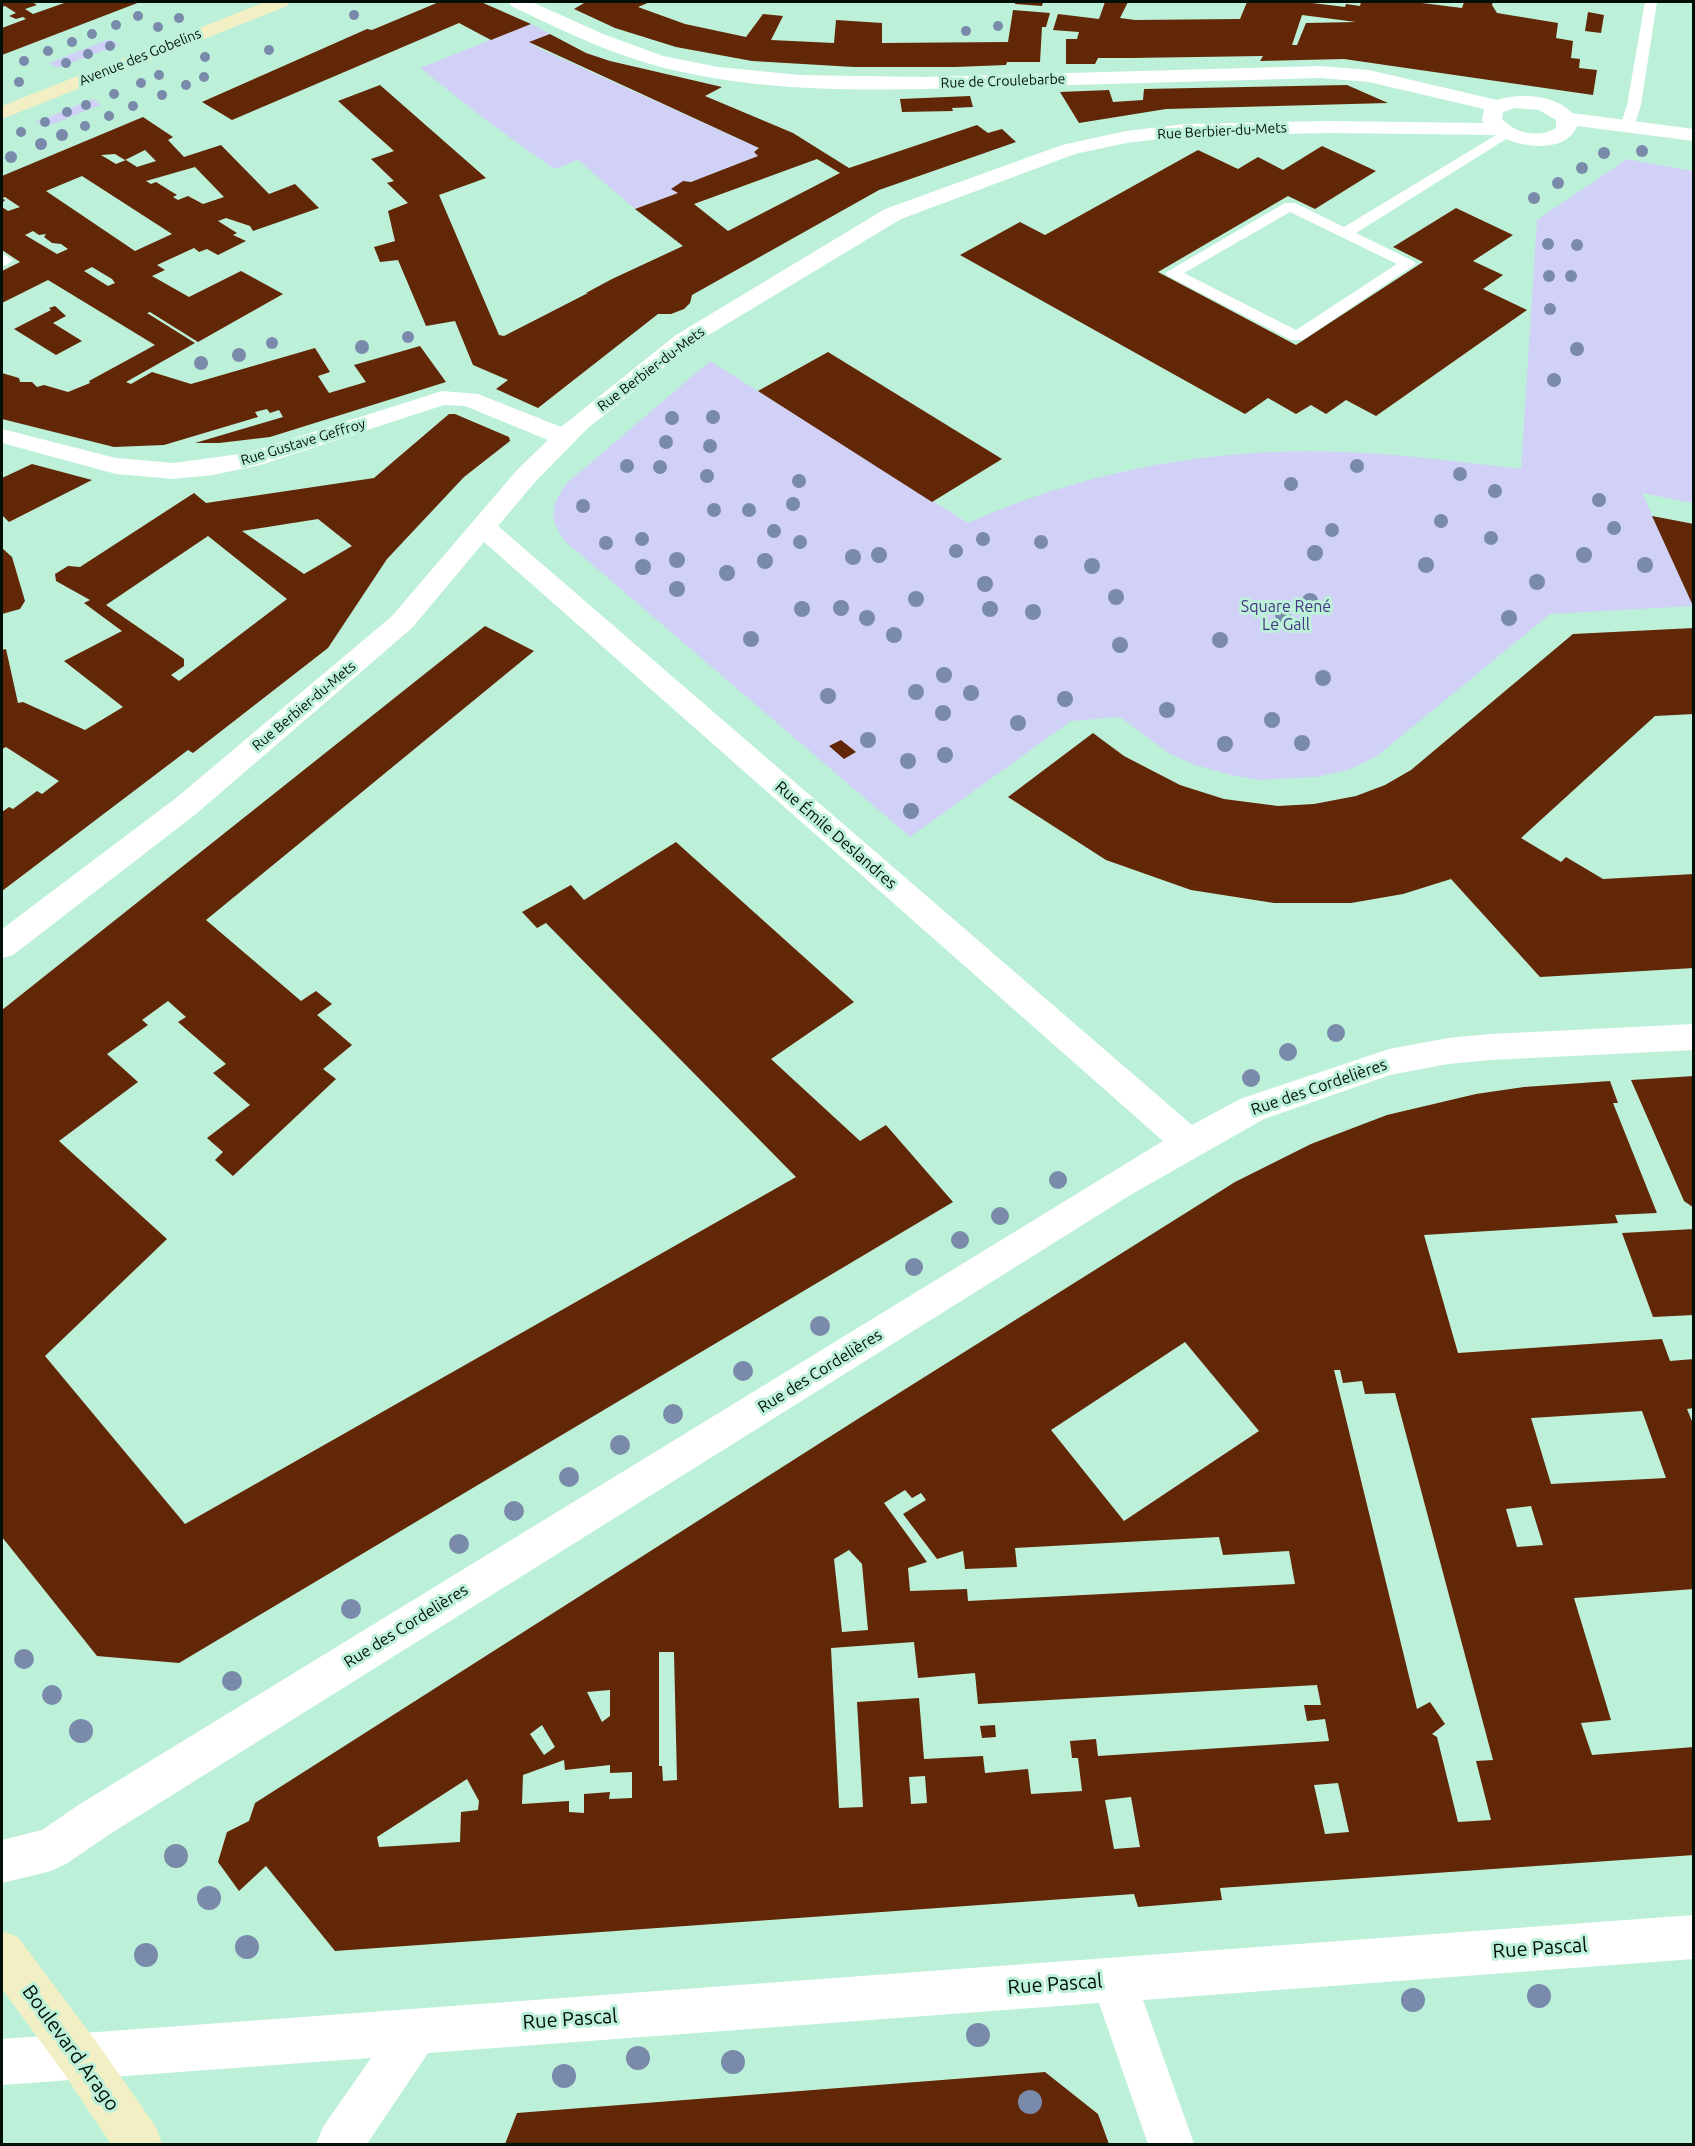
<!DOCTYPE html>
<meta charset="utf-8">
<style>
body{margin:0}
#map{position:relative;width:1695px;height:2146px;overflow:hidden;background:#bdf0d8;font-family:Ubuntu,sans-serif}
canvas{display:block}
.frame{position:absolute;inset:0;border:3px solid #000f08;pointer-events:none}
</style>
<div id="map">
<canvas width="1695" height="2146"></canvas>
<div class="frame"></div>
</div>
<script>
const ctx = document.querySelector('canvas').getContext('2d');
ctx.lineJoin = 'round';
function fillPath(path, color) { ctx.fillStyle = color; ctx.fill(path, 'evenodd'); }
function label(font, color, halo, rows, align = 'center') {
  ctx.font = font + ' Ubuntu,sans-serif'; ctx.lineWidth = 6; ctx.setLineDash([]); ctx.textBaseline = 'middle'; ctx.strokeStyle = halo; ctx.fillStyle = color; for (const [text, x, y, turn = 0] of rows) {
    ctx.save(); ctx.translate(x, y); ctx.rotate((+turn || 0) * Math.PI / 180); ctx.textAlign = isNaN(turn) ? turn : align; if (halo) ctx.strokeText(text, 0, 0); ctx.fillText(text, 0, 0); ctx.restore();
  }
}
fillPath(new Path2D(`
 M531,24L550,34L530,42L538,48L759,148L754,152L758,156L691,182C680,181 679,184 672,189L678,193L635,209L578,160L554,169L487,121L420,68Z
 M110,39L119,45L57,68L49,63Z
 M93,99L101,105L45,127L36,122Z
 M1627,159L1693,171V503L1642,493L1693,606L1550,614L1377,756L1351,769L1316,777L1258,780L1231,775L1195,765L1170,754L1120,717L1071,721L910,837L567,543C548,520 550,506 567,483L710,361L968,523C1087,470 1215,447 1344,452C1403,454 1462,462 1521,469L1537,220Z`), '#d1d1f8');
fillPath(new Path2D(`
 M2,2H32L37,5L25,9L33,14L67,2H140L2,55V28L26,19L23,17L16,19L9,16L16,13L5,6L2,7Z
 M439,2H481L531,24L491,40L459,23L232,120L202,102L367,29L372,30Z
 M579,2H650L638,7L685,24L746,37L763,14L783,16L771,40L834,43L836,20L882,23V43L1008,42L1013,10L1050,13L1046,27H1042L1040,62H1007L1006,65L955,67H854L752,61L676,47L615,28L574,9L584,3Z
 M1015,2H1043L1042,6L1015,4Z
 M1105,2H1128L1120,18L1135,20L1240,19L1247,2H1304L1345,7L1346,4L1360,6L1361,2H1414L1462,8L1464,2H1493L1492,5L1497,13L1558,23L1556,38L1573,41L1571,58L1580,59L1579,68L1597,70L1593,95L1344,59L1260,61L1263,56L1130,58H1098L1095,64H1066V39H1077L1079,32L1053,30L1058,14L1099,19ZM1302,15L1356,22L1306,23L1297,45H1292Z
 M1588,12L1604,15L1601,33L1585,31Z
 M550,34L586,53L610,61L722,87L705,96L793,133L849,168L977,125L988,133L1002,129L1016,142L879,190L692,295L690,303L684,309L671,314H658L538,408L496,389L508,380L473,365L455,321L426,326L398,260L380,262L374,247L395,241L388,211L408,203L387,183L394,181L371,159L394,151L338,101L380,85L486,178L439,195L499,335L504,336L588,293H586L612,279L683,246L635,209L678,193L671,189L683,181L691,182L758,156L754,152L759,148L529,42ZM817,159L840,173L728,231L694,204Z
 M1347,85L1388,103L1166,109L1079,123L1060,92L1109,90L1113,102L1143,100L1144,89Z
 M970,96L973,107L952,108L953,111L902,112L900,99Z
 M143,117L173,137L168,140L184,157L221,145L269,194L295,184L319,208L253,231L250,226L226,218L218,221L237,233L233,235L246,241L218,255L207,249L199,252L194,248L157,265L165,270L152,276L189,297L241,271L283,294L198,342L150,312L147,313L195,343L126,382L131,384L152,372L191,384L315,348L330,372L318,376L329,393L366,382L354,365L420,346L446,382L270,437L219,443H195L283,417L279,410L270,413L267,409L255,412L258,417L164,445L114,447L2,419V373L19,378L20,382H32L37,387L44,385L68,392L90,383L89,381L155,345L48,280L2,303V271L20,262L2,250V207L8,211L20,207L5,197L2,198L5,200L2,203V176ZM145,150L156,161L137,167L126,160L116,164L101,155L115,154L125,160ZM195,167L224,197L203,204L188,196L178,200L173,197L177,195L156,182L151,184L146,181ZM82,176L172,234L135,251L46,191ZM33,231L39,235L46,234L44,237L52,243L61,244L68,249L57,254L25,235ZM92,267L112,279L115,283L108,286L84,271Z
 M1322,146L1376,171L1315,209L1288,196L1158,272L1296,345L1423,262L1393,247L1456,208L1513,235L1473,261L1503,275L1483,289L1527,310L1376,416L1346,400L1326,414L1311,405L1296,414L1268,398L1245,414L960,255L1020,222L1045,235L1198,150L1238,169L1258,157L1283,170Z
 M55,306L66,316L53,323L82,341L56,355L14,329L51,310L49,308Z
 M828,352L1002,459L932,502L758,391Z
 M449,414H455L509,437L510,441L464,477L387,559L328,648L193,753L188,750L2,891V812L9,807L13,809L37,791L42,794L59,781L6,747L2,749V650L6,649L18,703L23,702L85,730L123,707L64,661L122,631L84,603L90,600L56,581L55,574L68,566L80,567L194,493L206,503L374,478ZM318,519L352,546L304,574L242,531ZM208,536L287,599L179,681L171,675L184,666V659L106,605Z
 M32,464L92,480L9,522L2,515V478Z
 M1652,516L1694,524V608Z
 M2,548L12,557L25,601L20,609L2,614Z
 M485,626L534,651L206,920L301,1001L316,991L332,1004L317,1015L352,1045L323,1069L336,1079L233,1176L215,1160L223,1152L207,1138L250,1105L213,1073L226,1064L178,1022L186,1017L168,1001L142,1020L148,1025L107,1054L138,1082L59,1141L167,1239L45,1356L185,1524L796,1177L546,923L537,928L522,912L571,885L584,900L676,842L854,1002L771,1059L860,1141L886,1125L953,1202L179,1663L97,1656L2,1537V1010Z
 M1694,628V714L1655,716L1521,838L1561,862L1566,857L1603,879L1694,874V968L1540,977L1451,879L1403,894L1351,903H1274L1191,890L1106,860L1008,797L1093,733L1124,756L1180,785L1224,799L1278,806L1314,804L1356,796L1385,785L1411,770L1573,634Z
 M841,740L856,752L844,759L829,746Z
 M1694,1076V1208L1684,1201L1631,1080Z
 M1610,1081L1618,1103H1613L1657,1213L1615,1215L1618,1223L1424,1235L1458,1353L1662,1339L1670,1361L1694,1359V1408L1687,1409L1694,1426V1589L1574,1598L1611,1720L1581,1723L1592,1755L1694,1747V1855L1220,1888L1222,1900L1138,1907L1134,1894L335,1951L266,1866L239,1891L218,1862L227,1832L249,1821L255,1803L864,1415L1235,1182L1311,1144L1387,1115L1476,1094L1524,1087ZM1185,1342L1259,1431L1124,1521L1051,1430ZM1334,1370H1340L1343,1383L1362,1381L1365,1394L1395,1393L1493,1760L1476,1761L1491,1820L1458,1822L1437,1737L1432,1734L1445,1724L1430,1702L1417,1709ZM1642,1411L1666,1478L1551,1484L1531,1418ZM905,1490L912,1498L921,1493L926,1500L903,1514L937,1559L963,1551L965,1569L1017,1567L1015,1548L1219,1537L1223,1555L1289,1551L1295,1584L968,1601L967,1589L910,1591L908,1568L927,1562L884,1503ZM1531,1506L1543,1545L1517,1547L1506,1509ZM849,1550L862,1564L868,1630L842,1632L834,1559ZM914,1642L918,1678L975,1673L978,1704L1317,1685L1321,1705H1304L1307,1721L1325,1719L1329,1741L1098,1756L1096,1739L1070,1741L1072,1758H1078L1082,1791L1031,1794L1028,1769L985,1773L983,1756L924,1759L919,1698L857,1702L863,1807L839,1808L831,1648ZM659,1652H674L677,1780L663,1781L662,1766H659ZM610,1690V1716L602,1722L587,1692ZM542,1725L555,1747L544,1755L530,1734ZM564,1760L565,1770L610,1765V1773L632,1772V1798L609,1799L610,1792L584,1794V1813L569,1812V1801L522,1804L523,1775ZM925,1776L927,1803L911,1804L909,1777ZM467,1779L479,1801L478,1810L461,1812L460,1842L379,1847L377,1837ZM1338,1783L1349,1832L1325,1834L1314,1785ZM1131,1797L1140,1847L1114,1849L1105,1800Z
 M1694,1229V1315L1653,1317L1622,1233Z
 M995,1725L996,1737L982,1738L980,1726Z
 M1045,2072L1098,2114L1109,2144H505L517,2113Z`), '#612706');
fillPath(new Path2D(`
 M1645,2H1657L1641,105L1634,127L1627,131L1620,127L1627,105Z
 M1506,129L1511,130L1513,133L1511,136L1356,233L1413,261L1416,264L1303,340H1291L1168,276L1165,273L1285,203H1295L1344,227ZM1290,212L1397,264L1296,330L1184,273Z
 M5,255L13,260L7,265L2,266V256Z`), '#fff');
fillPath(new Path2D(`
 M509,2H532L603,34L663,56L718,67L800,75L925,77L1320,66L1369,70L1497,100C1520,93 1554,94 1572,113L1694,129V141L1577,126C1566,155 1518,147 1497,135L1329,133L1185,136L1126,143L1075,154L901,219L692,345L588,428L535,482L498,526L1192,1125L1240,1099L1389,1049L1448,1038L1491,1034L1694,1024V1050L1491,1060L1448,1064L1390,1075L1264,1119L1132,1194L110,1834L66,1864L51,1871L2,1883V1840L42,1830L80,1804L1163,1141L484,542L412,628L196,814L13,955L2,958V929L176,798L392,616L517,470L548,440L465,406L444,405L260,465L213,475L173,479L116,474L2,443V429L116,458L173,463L247,453L442,391L478,394L561,427L676,335L885,209L1062,145L1126,131L1185,124L1329,121L1484,123L1482,120L1484,109L1369,82L1320,78C1214,81 1108,84 1002,87C885,90 764,96 650,64C601,50 556,27 511,6ZM1515,108L1539,110L1556,120V128C1539,138 1516,134 1502,119L1503,112Z
 M1694,1915V1959L1143,2000L1194,2144H1148L1099,2003L428,2053L367,2144H316L323,2127L371,2058L2,2085V2039Z`), '#fff');
fillPath(new Path2D(`
 M265,2H289L287,6L2,119V106Z
 M2,1931L18,1937L95,2040L156,2127L162,2144H111L63,2072L2,1989Z`), '#f2efc4');
ctx.fillStyle = '#798aaa';
for (const [x, y, r] of [
 [354,15,5],
 [138,16,5],
 [179,18,5],
 [116,25,5],
 [998,26,5],
 [158,27,5],
 [966,31,5],
 [92,34,5],
 [72,42,5],
 [110,46,5],
 [269,50,5],
 [48,51,5],
 [88,54,5],
 [205,57,5],
 [24,61,5],
 [66,63,5],
 [159,75,5],
 [204,77,5],
 [19,82,5],
 [141,83,5],
 [186,85,5],
 [114,94,5],
 [162,95,5],
 [86,105,5],
 [133,106,5],
 [67,112,5],
 [109,116,5],
 [45,122,5],
 [85,126,5],
 [21,132,5],
 [62,135,6],
 [41,144,6],
 [1642,151,6],
 [1604,153,6],
 [11,157,6],
 [1582,168,6],
 [1558,183,6],
 [1534,198,6],
 [1548,244,6],
 [1577,245,6],
 [1549,276,6],
 [1571,276,6],
 [1550,309,6],
 [408,337,6],
 [272,343,6],
 [362,347,7],
 [1577,349,7],
 [239,355,7],
 [201,363,7],
 [1554,380,7],
 [713,417,7],
 [672,418,7],
 [666,442,7],
 [710,446,7],
 [627,466,7],
 [1357,466,7],
 [660,467,7],
 [1460,474,7],
 [707,476,7],
 [799,481,7],
 [1291,484,7],
 [1495,491,7],
 [1599,500,7],
 [793,504,7],
 [583,506,7],
 [714,510,7],
 [749,510,7],
 [1441,521,7],
 [1614,528,7],
 [1332,530,7],
 [774,531,7],
 [1491,538,7],
 [642,539,7],
 [983,539,7],
 [800,542,7],
 [1041,542,7],
 [606,543,7],
 [956,551,7],
 [1315,553,8],
 [879,555,8],
 [1584,555,8],
 [853,557,8],
 [677,560,8],
 [765,561,8],
 [1426,565,8],
 [1645,565,8],
 [1092,566,8],
 [643,567,8],
 [727,573,8],
 [1537,582,8],
 [985,584,8],
 [677,589,8],
 [1116,597,8],
 [916,599,8],
 [1310,601,8],
 [841,608,8],
 [802,609,8],
 [990,609,8],
 [1033,612,8],
 [1283,615,8],
 [867,618,8],
 [1509,618,8],
 [894,635,8],
 [751,639,8],
 [1220,640,8],
 [1120,645,8],
 [944,675,8],
 [1323,678,8],
 [916,692,8],
 [971,693,8],
 [828,696,8],
 [1065,699,8],
 [1167,710,8],
 [943,713,8],
 [1272,720,8],
 [1018,723,8],
 [868,740,8],
 [1302,743,8],
 [1225,744,8],
 [945,755,8],
 [908,761,8],
 [911,811,8],
 [1336,1033,9],
 [1288,1052,9],
 [1251,1078,9],
 [1058,1180,9],
 [1000,1216,9],
 [960,1240,9],
 [914,1267,9],
 [820,1326,10],
 [743,1371,10],
 [673,1414,10],
 [620,1445,10],
 [569,1477,10],
 [514,1511,10],
 [459,1544,10],
 [351,1609,10],
 [24,1659,10],
 [232,1681,10],
 [52,1695,10],
 [81,1731,12],
 [176,1856,12],
 [209,1898,12],
 [247,1947,12],
 [146,1955,12],
 [1539,1996,12],
 [1413,2000,12],
 [978,2035,12],
 [638,2058,12],
 [733,2062,12],
 [564,2076,12],
 [1030,2102,12]
]) { ctx.beginPath(); ctx.arc(x, y, r, 0, 2 * Math.PI); ctx.fill(); }
label('14px', '#000f08', '#bdf0d8', [
 ["Avenue des Gobelins",140,57,-22],
 ["Rue de Croulebarbe",1003,81,-2],
 ["Rue Berbier-du-Mets",1222,131,-3],
 ["Rue Berbier-du-Mets",651,369,-37],
 ["Rue Gustave Geffroy",303,442,-17],
 ["Rue Berbier-du-Mets",304,706,-40]
]);
label('16px', '#423784', '#bdf0d8', [
 ["Square René",1286,607],
 ["Le Gall",1286,625]
]);
label('16px', '#000f08', '#bdf0d8', [
 ["Rue Émile Deslandres",836,835,41],
 ["Rue des Cordelières",1319,1087,-19],
 ["Rue des Cordelières",820,1371,-32],
 ["Rue des Cordelières",406,1626,-32]
]);
label('20px', '#000f08', '#bdf0d8', [
 ["Rue Pascal",1540,1948,-4],
 ["Rue Pascal",1055,1984,-4],
 ["Rue Pascal",570,2019,-4],
 ["Boulevard Arago",71,2048,54]
]);
</script>
